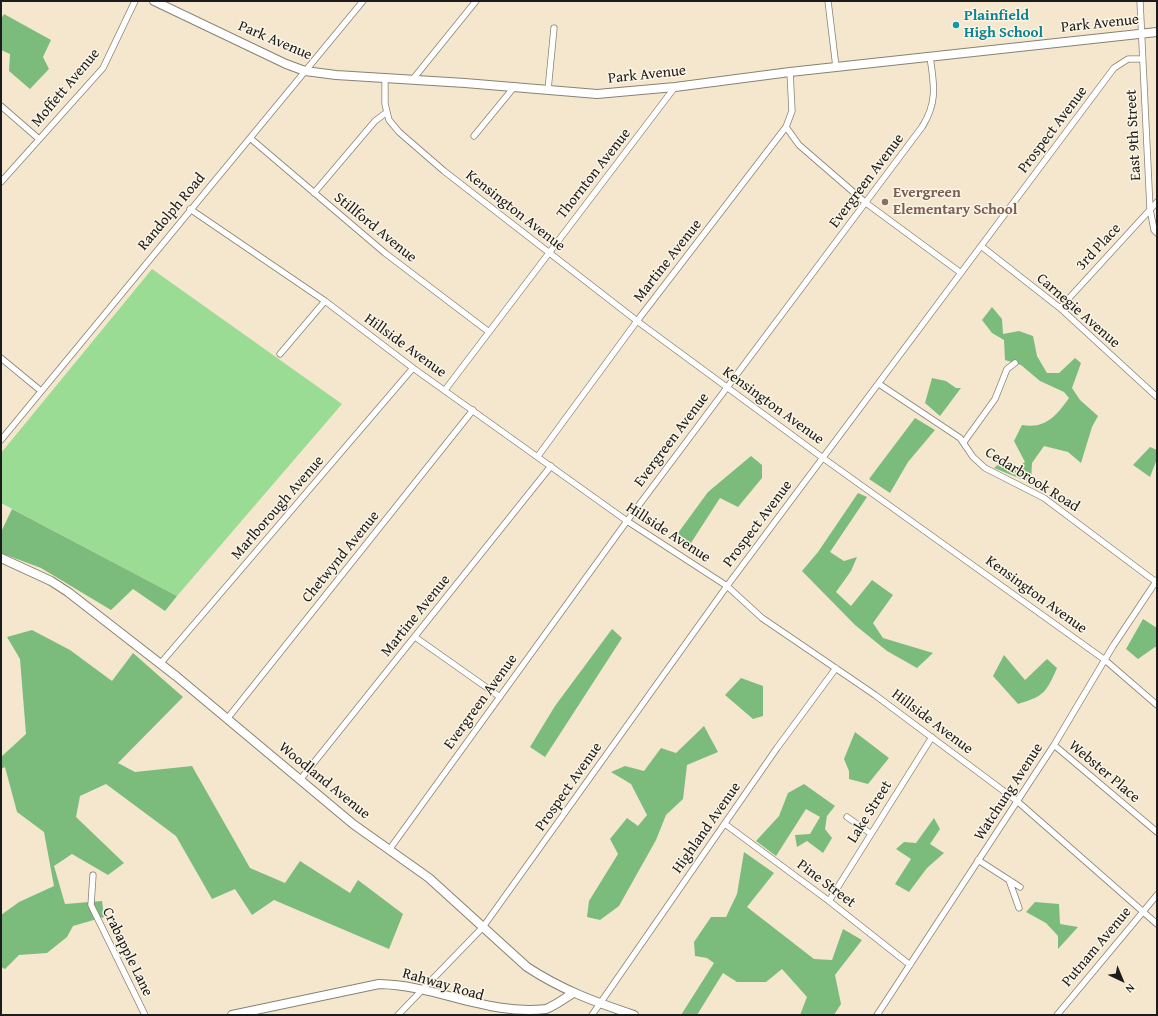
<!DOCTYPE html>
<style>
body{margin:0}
#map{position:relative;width:1158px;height:1016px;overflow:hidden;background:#f5e7cd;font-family:"Gentium Book Plus",serif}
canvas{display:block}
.frame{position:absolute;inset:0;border:2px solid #1c1c1c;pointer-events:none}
.north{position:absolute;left:1102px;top:960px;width:40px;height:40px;-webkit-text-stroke:3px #fcf5e5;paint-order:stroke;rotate:136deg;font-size:11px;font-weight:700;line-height:16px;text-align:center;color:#1c1c1c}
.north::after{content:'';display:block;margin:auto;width:14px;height:18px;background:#1c1c1c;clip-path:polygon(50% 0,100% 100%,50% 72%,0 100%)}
</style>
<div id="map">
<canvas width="1158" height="1016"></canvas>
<div class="frame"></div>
<div class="north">N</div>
</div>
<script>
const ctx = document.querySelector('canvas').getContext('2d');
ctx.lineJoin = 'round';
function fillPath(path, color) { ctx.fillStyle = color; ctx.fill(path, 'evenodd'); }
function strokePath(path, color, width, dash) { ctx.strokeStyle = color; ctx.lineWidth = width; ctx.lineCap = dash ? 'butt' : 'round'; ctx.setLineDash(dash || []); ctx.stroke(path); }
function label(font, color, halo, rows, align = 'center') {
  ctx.font = font + ' "Gentium Book Plus",serif'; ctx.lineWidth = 3; ctx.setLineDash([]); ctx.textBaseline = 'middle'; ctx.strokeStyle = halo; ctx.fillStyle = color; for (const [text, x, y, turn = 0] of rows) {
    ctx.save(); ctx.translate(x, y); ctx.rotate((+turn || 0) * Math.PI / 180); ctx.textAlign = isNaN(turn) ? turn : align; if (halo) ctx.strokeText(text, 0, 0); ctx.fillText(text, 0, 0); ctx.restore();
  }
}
fillPath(new Path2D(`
 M152,269L342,404L177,596L1,503V453Z`), '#9adc93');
fillPath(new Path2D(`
 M4,14L51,40L43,57L49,69L30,89L9,71L10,54L1,50V19Z
 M992,307L1002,319L1003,334L1019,331L1033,336L1037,356L1047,373H1059L1075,358L1081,363L1072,388L1080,400L1098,416L1092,427L1081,463L1068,452L1044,446L1032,463L1031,483L994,468L1002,461L1014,470L1025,462L1014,441L1022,425C1046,429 1056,416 1069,398L1064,392L1040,381L1021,365L1005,360L1004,340L992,333L982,320Z
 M932,378L946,381L956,388H961L940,416L925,403Z
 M915,418L935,430L908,462L890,493L869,479Z
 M1150,447L1157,450V459L1150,477L1133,465Z
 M751,456L762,465V478L738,507L720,498L689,546L678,533L708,492Z
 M858,493L867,497L830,552L844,561L857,557L851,571L836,592L851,606L872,580L893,595L873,623L883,638L933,653L917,668L887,651L855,625L802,571L818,552Z
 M12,509L177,596L165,611L133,589L111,610L41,568L1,553V532Z
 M1143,619L1157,628V648L1155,647L1138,659L1126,649Z
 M612,629L622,638L545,757L530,747L555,706Z
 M32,630L70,650L112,681L133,653L183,697L118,763L135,772L192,766L250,868L285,883L300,861L350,893L358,880L403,914L389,949L274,900L252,915L235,889L212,899L176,836L106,784L80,796L76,817L124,863L108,875L72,854L54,866L65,904L102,901L104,917L73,926L67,937L47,953L19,955L5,969L1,967V915L19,902L54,886L44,832L17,812L5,767L1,769V757L26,734L20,659L7,637Z
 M1004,655L1025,680L1047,659L1057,668C1046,693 1044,696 1018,704L993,676Z
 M741,678L763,686V716L753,719L725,695Z
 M704,726L718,752L687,765L683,799L666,815L656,840L619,906L600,920L587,917L589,901L618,854L610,839L627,818L638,826L647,815L631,784L611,772L625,766L644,771L661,748L676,753Z
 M855,732L889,758L868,784L849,779V771L844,759Z
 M804,784L835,806L827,816L825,829L832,838L823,853L807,841L797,847L795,835L810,834L820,817L806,809L776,856L756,841L779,816L788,793Z
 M934,818L940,829L930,844L944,853L927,868L909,892L895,884L911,859L896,849L904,842L916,843Z
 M744,852L774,873L747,907L814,959L832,960L843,929L862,940L835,975L841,1004L834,1015H800L807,997L782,969L766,982H737L723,973L697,1015H681L714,963L707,958L695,956L694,942L711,917H726L737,894Z
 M1035,902L1059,904L1060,924L1078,927L1058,949V936L1046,923L1026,912Z`), '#7bbc7d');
const street = new Path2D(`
 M828,1L836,67
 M1140,1L1150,209L1154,230L1157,233
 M385,78V104L389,120L399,132L444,171L641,324L823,458L1105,660L1157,705
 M413,79L476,1
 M548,90L554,28
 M1,106L39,139
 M786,127L799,145L866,203L961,273
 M474,136L515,86
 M250,138L385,253L489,332
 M1,182L103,68L135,1
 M314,193L375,121L387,112
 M190,209L325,301L413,368L627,521L727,586L762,618L875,695L1017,801L1157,924
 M981,246L1060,308L1157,397
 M1060,308L1157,202
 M280,354L325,301
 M1,358L41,391
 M879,384L960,438L973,457L985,468L1044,498L1156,582
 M445,390L675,87
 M1,440L363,1
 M964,442L995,399L1007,369L1015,363
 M538,456L637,321L786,127L792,111L790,72
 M415,637L500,697
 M160,664L413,368
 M227,719L473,410
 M1054,745L1157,832
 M300,780L551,466
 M847,817L870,833
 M725,824L829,901L910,965
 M389,850L627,521L922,127C938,102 934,84 930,57
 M978,860L1020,887
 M93,875L91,905L145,1015
 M1009,880L1019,908
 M829,901L932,737
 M398,1015L483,927L727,586L1114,68L1128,59H1142
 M592,1015L777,748L836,668
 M877,1015L1054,745L1113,646L1157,580
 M1057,1015L1157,895`);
const secondary = new Path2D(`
 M154,1L286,64L305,71L336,75L465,83L597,94L675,87L790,72L1157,32
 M1,558L51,581L68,592L176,676L353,824L429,878L527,967C562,990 595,1002 634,1015
 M232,1015L379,984C436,985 489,1016 546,1009C556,1005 565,998 573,993`);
strokePath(street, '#888274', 7);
strokePath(secondary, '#888274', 10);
strokePath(street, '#fff', 5.5);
strokePath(secondary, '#fff', 8);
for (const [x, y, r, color] of [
 [956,25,4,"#0f9aa8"],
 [885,202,4,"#8d6e63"]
]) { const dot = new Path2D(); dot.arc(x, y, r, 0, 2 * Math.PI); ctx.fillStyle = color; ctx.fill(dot); strokePath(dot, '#fcf5e5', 1.5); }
label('bold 15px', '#0d838f', '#fcf5e5', [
 ["Plainfield",964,16],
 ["High School",964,33]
], 'left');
label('15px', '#1c1c1c', '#fcf5e5', [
 ["Park Avenue",1100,24,-6],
 ["Park Avenue",275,41,23],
 ["Park Avenue",647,75,-6],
 ["Moffett Avenue",66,88,-50],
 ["Prospect Avenue",1053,130,-53],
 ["East 9th Street",1134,135,-93],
 ["Thornton Avenue",594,174,-52],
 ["Evergreen Avenue",867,181,-53],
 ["Kensington Avenue",515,211,38],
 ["Randolph Road",172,212,-50],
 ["Stillford Avenue",375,228,39],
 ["3rd Place",1099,247,-47],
 ["Martine Avenue",668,261,-52],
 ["Carnegie Avenue",1078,311,41],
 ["Hillside Avenue",405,346,36],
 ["Kensington Avenue",773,406,36],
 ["Evergreen Avenue",672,440,-53],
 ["Cedarbrook Road",1032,480,32],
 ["Marlborough Avenue",278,508,-49],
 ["Prospect Avenue",758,524,-53],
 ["Hillside Avenue",668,533,33],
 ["Chetwynd Avenue",341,557,-51],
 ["Kensington Avenue",1036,595,36],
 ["Martine Avenue",416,616,-51],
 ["Evergreen Avenue",481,702,-54],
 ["Hillside Avenue",932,722,37],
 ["Webster Place",1104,772,40],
 ["Woodland Avenue",324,781,39],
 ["Prospect Avenue",569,787,-55],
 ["Watchung Avenue",1009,792,-57],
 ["Lake Street",870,812,-58],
 ["Highland Avenue",707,828,-55],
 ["Pine Street",826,884,37],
 ["Putnam Avenue",1097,947,-50],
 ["Crabapple Lane",127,952,64],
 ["Rahway Road",443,985,16]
]);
label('bold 15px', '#785e54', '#fcf5e5', [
 ["Evergreen",893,193],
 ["Elementary School",893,210]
], 'left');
</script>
